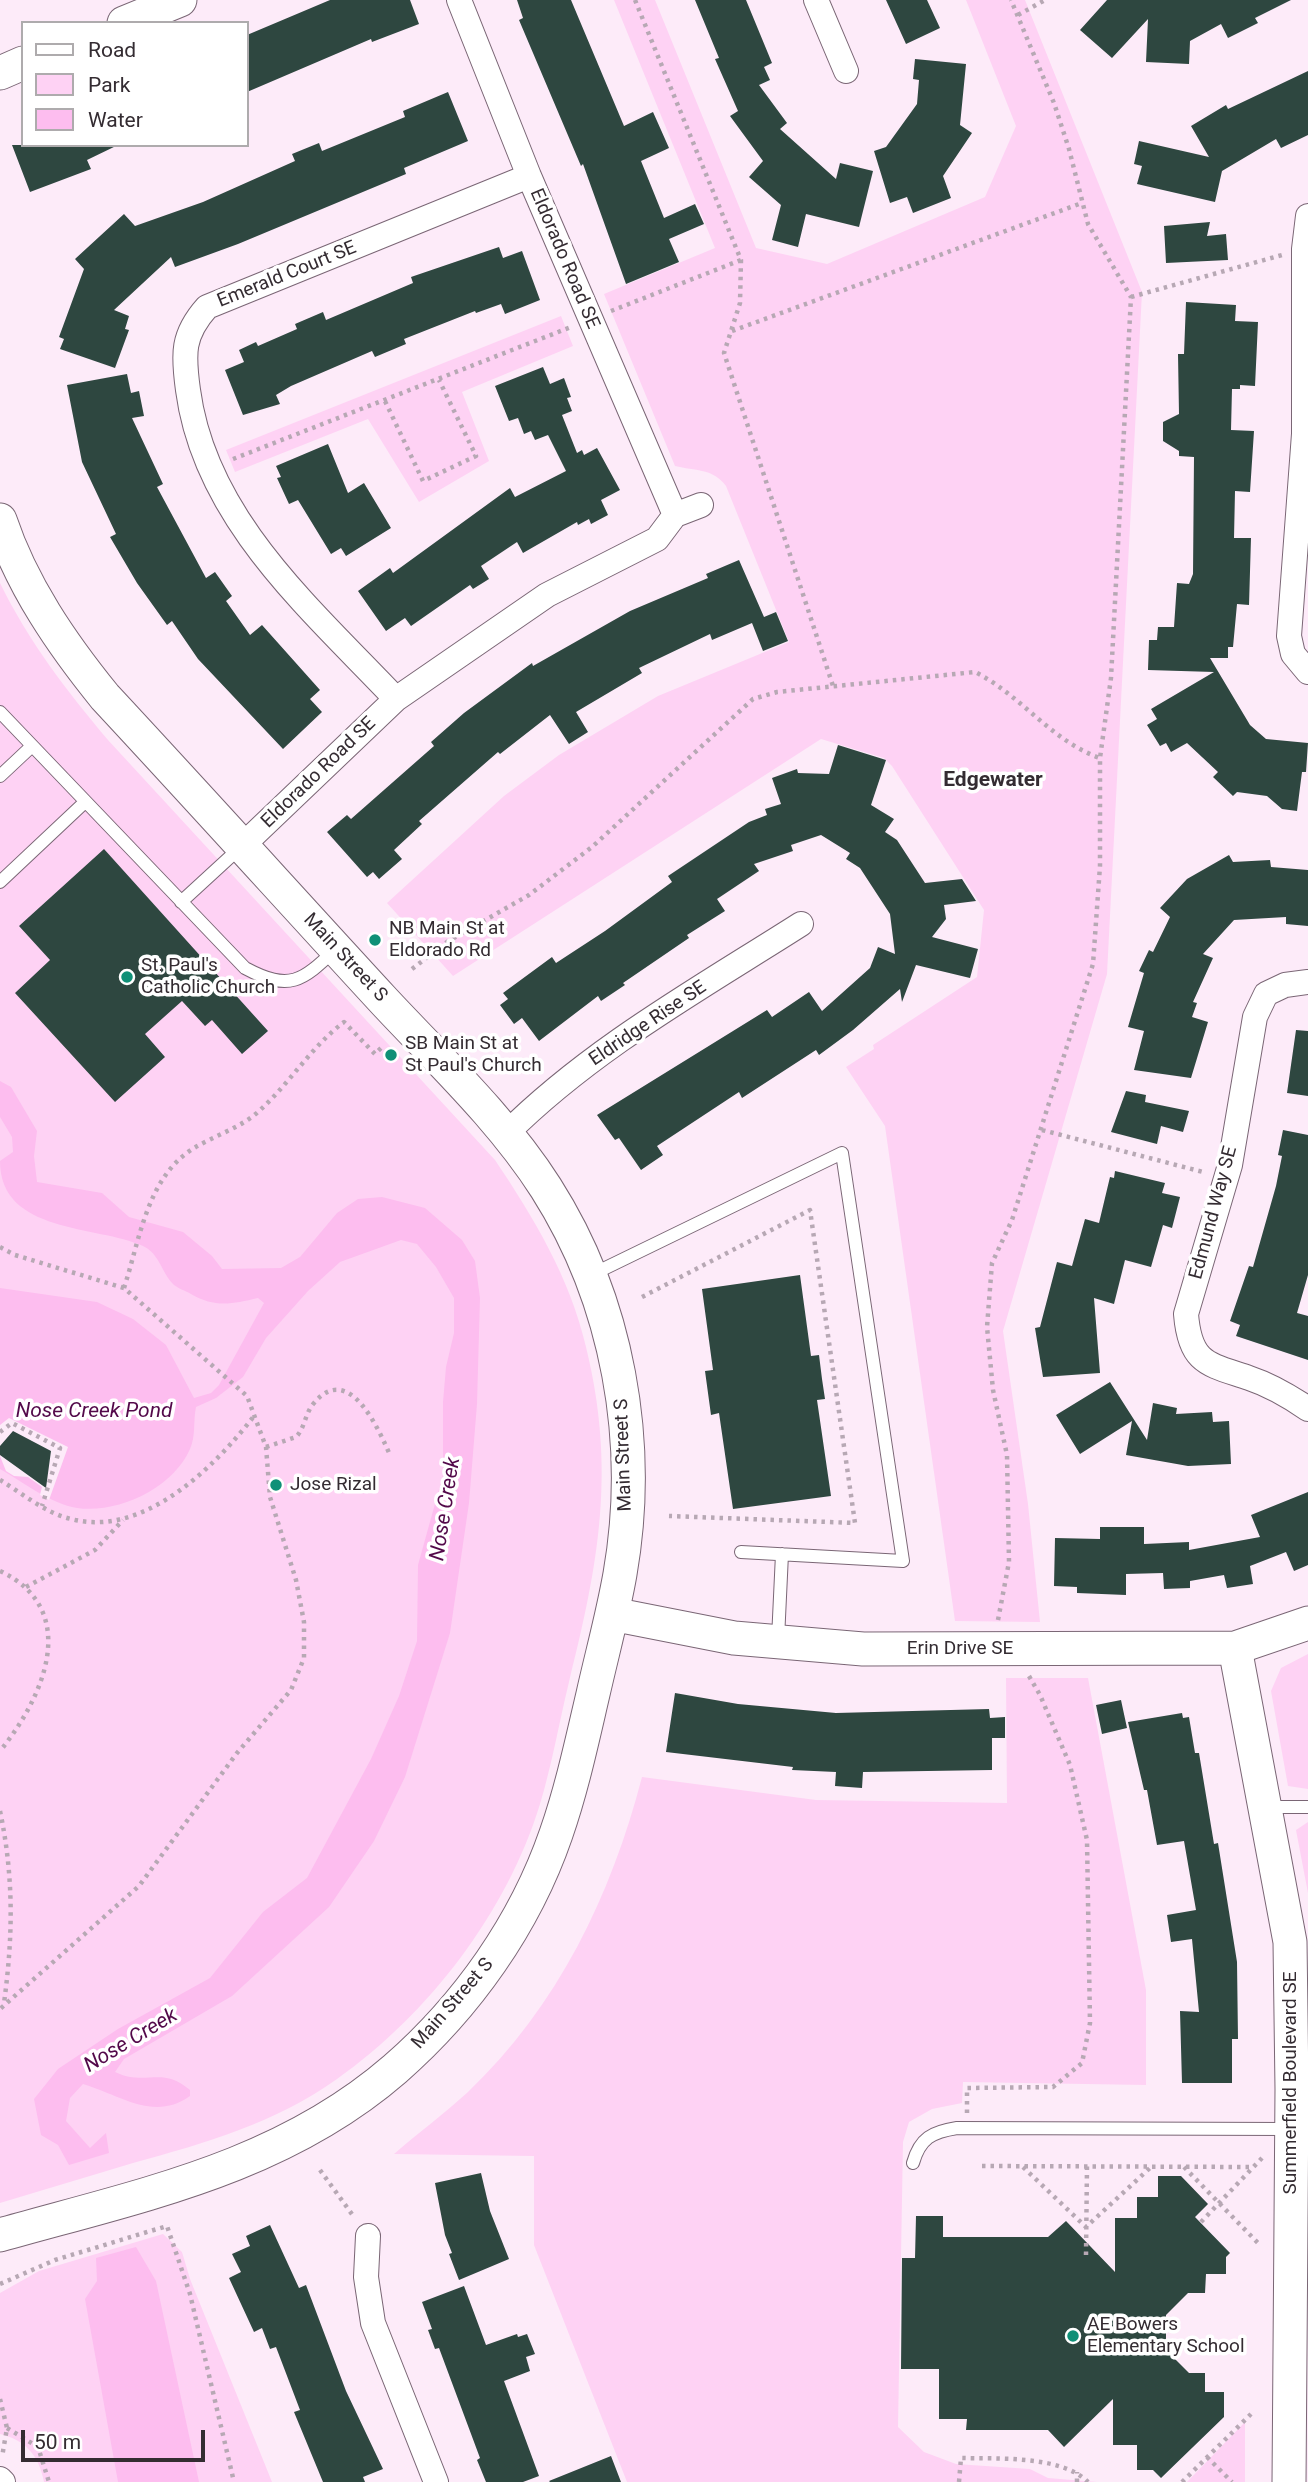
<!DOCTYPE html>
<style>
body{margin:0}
#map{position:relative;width:1308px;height:2482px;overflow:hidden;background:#fdebf9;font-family:Roboto,sans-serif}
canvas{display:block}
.legend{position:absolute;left:21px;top:21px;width:228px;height:126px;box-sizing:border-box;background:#fff;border:2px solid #aeabad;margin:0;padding:9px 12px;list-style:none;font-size:21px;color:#342c32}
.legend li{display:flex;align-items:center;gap:14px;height:35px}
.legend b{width:35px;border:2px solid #aeabad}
.scale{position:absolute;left:21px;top:2430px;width:184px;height:32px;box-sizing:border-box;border:4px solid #342c32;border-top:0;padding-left:9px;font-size:21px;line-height:24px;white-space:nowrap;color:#342c32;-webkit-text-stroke:5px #fff;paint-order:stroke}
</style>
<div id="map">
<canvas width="1308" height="2482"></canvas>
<ul class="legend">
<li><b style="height:9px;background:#fff"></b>Road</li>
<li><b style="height:19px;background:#fed2f4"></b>Park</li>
<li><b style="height:19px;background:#fdbdef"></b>Water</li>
</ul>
<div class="scale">50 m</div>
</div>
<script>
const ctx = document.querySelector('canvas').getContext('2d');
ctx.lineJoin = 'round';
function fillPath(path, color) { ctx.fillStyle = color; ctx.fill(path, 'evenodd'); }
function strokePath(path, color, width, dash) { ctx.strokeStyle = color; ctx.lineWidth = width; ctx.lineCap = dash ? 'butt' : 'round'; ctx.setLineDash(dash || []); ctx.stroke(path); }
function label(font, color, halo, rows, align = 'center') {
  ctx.font = font + ' Roboto,sans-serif'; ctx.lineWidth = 7; ctx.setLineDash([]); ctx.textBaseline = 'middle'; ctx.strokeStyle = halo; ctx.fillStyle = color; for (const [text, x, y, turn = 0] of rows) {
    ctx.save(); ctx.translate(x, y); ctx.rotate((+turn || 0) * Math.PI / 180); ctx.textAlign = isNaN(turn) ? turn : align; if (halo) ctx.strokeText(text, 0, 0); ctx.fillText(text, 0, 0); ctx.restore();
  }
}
fillPath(new Path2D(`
 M614,0H655L756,248L827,264L985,197L1016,126L966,0H1025L1142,292L1107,974L1003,1331L1028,1504L1040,1622L955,1621L885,1126L846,1067L874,1049L873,1045L977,977L984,910L892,766L884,758L821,739L453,976L387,903L504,796L559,755L658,696L789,642L726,486C713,468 695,471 675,466L604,294L715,248Z
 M561,316L573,346L462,392L489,461L419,502L368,419L235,472L226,450Z
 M0,583C29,642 66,690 108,740L495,1160C534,1218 570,1278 586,1347C616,1470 599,1562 569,1682C559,1723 552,1764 540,1804C507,1912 429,2014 337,2079C275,2123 206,2143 133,2163C89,2176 44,2190 0,2203Z
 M1308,1654V1789L1288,1786L1271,1691L1281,1668Z
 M1006,1678H1088L1146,1990V2085L963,2082L962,2103L932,2109L909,2122L903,2142L898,2427L924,2452L956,2464L1030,2469L1048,2478L1097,2482H627L534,2245V2156L394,2154C418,2133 444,2114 468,2092C558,2006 611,1896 642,1777L816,1800L1007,1803Z
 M1308,1822V1893L1296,1830Z
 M163,2234L182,2252L190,2279L272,2482H44C39,2455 25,2440 0,2434V2293L39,2271Z
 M1245,2422V2482H1187Z`), '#fed2f4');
fillPath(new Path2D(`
 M0,1081L11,1087L37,1131L34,1156L37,1182L102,1193L129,1217L183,1232L212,1256L222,1269L281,1268L300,1257L337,1213L358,1199L382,1197L425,1208L462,1240L475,1261L480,1298L477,1404L469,1503L450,1633L405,1777L374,1841L329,1907L232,1996L124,2059L115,2072C147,2087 161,2065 190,2090V2096C154,2122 120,2095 83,2084L70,2098L66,2121L90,2148L106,2133L109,2153L69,2165L58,2145L41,2135L34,2099L58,2069L118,2029L210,1978L263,1912L307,1878L371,1759L399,1696L417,1641L418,1565L443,1475V1402L446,1367L454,1333V1298L436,1267L417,1244L401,1240L340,1262L308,1291L266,1338L243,1377L216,1398L196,1407C193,1421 196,1436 190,1449C173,1488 118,1514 77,1508C51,1504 23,1482 0,1469V1288L97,1302L133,1319L166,1345L194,1398L211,1393L219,1385L264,1303L258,1298C232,1304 215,1308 191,1294C186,1291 177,1288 173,1284C162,1273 159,1253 143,1246C97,1225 0,1234 0,1161L13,1152L12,1137L0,1117Z
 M136,2247L156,2281L199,2482H118L85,2299L97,2281L96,2258Z`), '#fdbdef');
fillPath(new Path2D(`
 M9,1418L68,1447L49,1500L40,1495L42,1487L28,1477L14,1476L6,1471L0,1456V1425Z`), '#fdebf9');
fillPath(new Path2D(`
 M330,0H410L419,24L372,42L371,39L247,92V35Z
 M517,0H571L624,126L653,112L669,148L641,161L664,218L695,204L704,224L669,239L679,262L626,284L583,164L581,166L519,20L523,18Z
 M695,0H746L772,63L764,67L770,80L759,85L787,123L780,129L836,179L840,163L873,171L859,227L806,214L798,247L772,240L781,205L749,177L763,161L730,116L738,111L715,59L719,58Z
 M886,0H927L940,28L906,44Z
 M1107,0H1291L1255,18L1258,23L1228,38L1221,24L1190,41L1189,64L1146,62L1148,19L1112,58L1080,30Z
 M915,59L966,64L960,125L972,133L943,176L951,198L913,213L907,197L890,203L874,151L886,147L917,104L919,80L913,79Z
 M1308,71V135L1281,148L1276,139L1222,171L1215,202L1137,184L1142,166L1134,164L1139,141L1209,157L1191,126L1226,105L1228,109Z
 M448,92L468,141L404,168L406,174L238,244L175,267L171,257L114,310L129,316L125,329L129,330L115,368L60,349L64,339L59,337L84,269L75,259L124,214L135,226L203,202L295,161L292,154L319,143L322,151L405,117L403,111Z
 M12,145H118L87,160L91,169L30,192Z
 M1210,222L1207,236L1226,234L1228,260L1166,263L1164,226Z
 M499,247L503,258L522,251L540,300L505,314L501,304L476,313L475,311L404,339L406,344L375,357L372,351L291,386L276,395L280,404L243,415L225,370L244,362L239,350L256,342L258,346L297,329L295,324L323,312L326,320L413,283L411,277Z
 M1186,302L1236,305L1235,321L1258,322L1255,386L1240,385V389H1232L1231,430L1254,431L1250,492L1235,491L1234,538H1251L1249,605L1237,604L1233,647H1228V658H1210L1250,725L1266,739L1308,743L1306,772H1302L1297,811L1282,809L1267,796L1237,792L1233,796L1213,777L1218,772L1187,743L1171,752L1166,743L1160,746L1147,725L1157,719L1151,709L1214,672L1148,670L1149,640H1157L1158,627H1174L1177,583L1189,584L1193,574L1194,457L1179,456V451L1163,441V422L1179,414L1178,354H1184Z
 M543,367L550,384L564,378L571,397L567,398L572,411L562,415L577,453L582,450L584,455L597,448L620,490L601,500L608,515L591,524L589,519L578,525L577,522L523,553L517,542L481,566L489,579L473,589L470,585L411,626L405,618L386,631L358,591L390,568L393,573L510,488L515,497L566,471L548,435L535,440L531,431L524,434L518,418L509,421L495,386Z
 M127,374L131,393L139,391L144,416L132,418L163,484L157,487L206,578L215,572L232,596L226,601L250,635L262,625L320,690L310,699L322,712L283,749L198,659L172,621L167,625L137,583L110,537L116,534L82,462L67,385Z
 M328,444L348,493L364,483L391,528L346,556L341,548L331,554L298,500L289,504L277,478L281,477L276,466Z
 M739,560L764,617L776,612L788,641L763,651L752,623L712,640L710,634L639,668L642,673L576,712L588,732L569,744L550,715L500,754L498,752L419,821L422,824L394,850L402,859L379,879L373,872L367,877L327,832L347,815L351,819L434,746L431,742L464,713L532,663L533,666L630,611L708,578L706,574Z
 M838,745L886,760L871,805L894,819L885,832L897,840L925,883L962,879L976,901L944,905L946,919L932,937L978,949L970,978L916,965L902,1002L900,989L853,1030L819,1055L816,1050L742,1098L739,1092L657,1146L663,1155L641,1170L619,1138L615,1140L597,1115L767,1010L772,1017L809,992L822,1011L870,968L878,947L895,954L890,914L860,868L846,859L850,853L821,835L791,845L793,851L754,864L759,871L717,899L725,911L687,935L689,938L623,983L625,985L601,1001L598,996L539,1041L522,1018L514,1024L500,1005L508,999L503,993L552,957L556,963L605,931L672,882L668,876L749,822L767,815L765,809L781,804L772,778L797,769L798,773L829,774Z
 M104,849L268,1031L242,1054L212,1020L205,1026L182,1001L145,1034L165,1057L115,1102L15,993L50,960L19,926Z
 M1229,855L1233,862L1270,860L1271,867L1308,870V926L1286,924V917L1234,920L1203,954L1213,958L1193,1002L1197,1003L1192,1017L1208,1022L1191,1078L1134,1070L1144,1031L1128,1027L1144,973L1139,971L1149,950L1153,952L1170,917L1160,908L1187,879Z
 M1296,1030L1308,1031V1096L1287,1093Z
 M1126,1091L1146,1095L1145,1102L1189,1111L1183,1132L1161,1126L1157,1144L1111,1132Z
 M1283,1130L1308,1135V1275L1297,1313L1308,1316V1360L1236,1336L1240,1325L1230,1321L1249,1266L1253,1267L1276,1186L1282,1156L1278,1155Z
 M1115,1171L1165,1183L1162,1193L1180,1197L1172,1228L1163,1225L1151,1267L1125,1260L1114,1304L1094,1298L1100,1373L1043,1377L1035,1328L1040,1327L1057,1262L1072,1266L1085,1219L1099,1223L1110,1177L1114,1178Z
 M800,1275L811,1356L819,1355L822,1379L825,1399L817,1400L831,1496L733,1509L719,1413L711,1415L705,1371L713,1370L702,1289Z
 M1110,1382L1147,1440L1153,1403L1177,1408L1176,1414L1212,1412L1213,1422L1229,1421L1231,1464L1188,1466L1126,1455L1132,1421L1080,1454L1056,1415Z
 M13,1431L51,1451L46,1488L0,1455V1446Z
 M1308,1492V1565L1294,1571L1286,1552L1250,1566L1253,1584L1227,1588L1224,1575L1190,1581V1588L1164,1589L1163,1573L1126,1574V1595L1077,1593V1587L1054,1586L1055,1538L1100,1539V1527H1144V1544L1189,1542V1550L1260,1537L1251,1515Z
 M675,1693L738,1704L836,1713L989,1709L990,1718L1005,1717V1738H992V1770L863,1772L862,1788L835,1786L836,1772L792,1770L793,1767L666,1752Z
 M1121,1700L1127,1728L1102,1734L1096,1705Z
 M1182,1713L1183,1718L1189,1717L1195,1753H1199L1214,1844L1218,1843L1237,1962L1238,2039H1232V2083H1182L1180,2011L1199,2012L1192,1939L1171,1942L1167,1915L1196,1910L1184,1841L1157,1845L1147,1790H1144L1128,1722Z
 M481,2173L490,2211L509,2259L459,2280L449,2254L452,2253L445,2235L435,2183Z
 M1158,2176H1181L1208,2204L1195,2217L1230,2253L1226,2257V2274H1206L1205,2293H1188L1166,2315V2350L1189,2373H1205V2392H1224V2417L1161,2478L1153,2470H1137V2445H1113V2399L1064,2447L1048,2430H966L967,2419H939V2369H901L902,2258H915L916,2216H943V2237H1048L1066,2221L1115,2272V2218H1137V2197H1158Z
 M270,2225L299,2288L306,2285L346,2391L383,2469L363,2477L365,2482H323L294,2412L300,2410L276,2347L270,2349L262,2328L254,2332L229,2278L241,2272L232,2254L250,2246L246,2236Z
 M464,2286L486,2345L517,2334L518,2337L527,2334L535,2354L526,2357L530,2371L504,2381L539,2476L523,2482H486L477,2460L480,2458L439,2348L435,2349L428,2330L432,2329L422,2302Z
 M611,2456L621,2482H550L549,2481Z`), '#2e4740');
const lane = new Path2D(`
 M0,712L245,968C290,992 302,981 335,950
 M0,776L32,746
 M0,882L85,802
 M181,902L242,846
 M591,1275L842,1153L903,1561L741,1552
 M778,1639L782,1554
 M1265,1807H1308
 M913,2163C920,2138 932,2132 957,2128L1290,2129`);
const street = new Path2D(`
 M816,0L846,71
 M1308,216L1304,249V434L1289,636L1293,654L1308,672
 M675,515L701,505
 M396,699C311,609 205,519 188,390C183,354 182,335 207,307L529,176
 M242,846L396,699L547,595L657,539L675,515L529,176L459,0
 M1308,982L1285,985L1266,994L1255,1017L1230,1165L1186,1314C1190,1364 1208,1364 1249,1378C1270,1385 1289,1396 1308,1409
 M505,1135C591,1049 699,989 801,924
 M368,2236L366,2277L373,2323L436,2482
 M0,2479L3,2482`);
const secondary = new Path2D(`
 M124,23L180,0
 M0,73L23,63
 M0,520C22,586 62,644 105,697C199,798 291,900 384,1001C439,1060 502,1119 546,1188C618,1301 643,1442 620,1574C613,1614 602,1654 593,1694C582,1741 572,1788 556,1834C525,1924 467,2006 395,2069C281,2168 141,2195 0,2235
 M612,1614L734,1638L863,1649L1235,1648L1308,1623
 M1235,1648L1290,1942L1292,2089L1289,2482`);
strokePath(lane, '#7a6675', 14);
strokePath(street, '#7a6675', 26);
strokePath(secondary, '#7a6675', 35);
strokePath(new Path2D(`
 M635,0L741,260L740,303L724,353L833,686
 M1018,15L1045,0
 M1131,297L1282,255
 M611,311L741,260
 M732,331L1082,203
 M385,401L423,481L476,456L439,380
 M233,459L571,327
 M412,969L447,942L529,895L592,847L753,699L777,692L975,672C1021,695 1051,741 1100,758
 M1042,1130L1203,1172
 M0,1247L15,1255L124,1288L247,1396L266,1447L270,1497L296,1580L304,1622V1658L291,1690L237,1753L139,1886L0,2009
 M124,1288C140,1239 147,1177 194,1148C214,1136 242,1127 259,1111C290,1083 311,1047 344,1022L375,1054L383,1046
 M642,1297L810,1210L855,1523L669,1516
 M0,1432L12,1423L60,1448L42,1506
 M266,1447L296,1437C305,1428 305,1413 314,1403C349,1361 379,1430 390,1455
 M0,1480C22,1493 45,1513 71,1519C143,1538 214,1468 254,1416
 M0,1571C82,1610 44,1697 0,1751
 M26,1587L95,1550L123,1520
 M998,1620L1009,1562L1007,1455L993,1390L987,1327L992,1263L1012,1220L1093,964L1100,866V758L1111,678L1131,297L1088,224L1069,149L1054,103L1011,0
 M0,1811C14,1877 13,1937 4,2003
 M967,2113V2088L1053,2087L1082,2063L1090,2023L1087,1840L1070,1765L1040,1695L1029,1676
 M982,2166L1254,2167
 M1023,2167L1086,2227L1151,2167
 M1184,2167L1258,2243
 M320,2170L354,2217
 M1201,2222L1262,2158
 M1086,2255L1087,2166
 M0,2284L55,2260L167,2226L190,2294L234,2482
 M0,2399L7,2428L2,2457
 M7,2428L38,2447L49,2482
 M1207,2457L1232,2482
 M959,2482L961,2458C997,2459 1061,2455 1088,2482
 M1077,2482V2472
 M1182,2482L1251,2414`), '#b7a8b4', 4.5, [3.5, 5]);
strokePath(lane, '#fff', 12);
strokePath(street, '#fff', 24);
strokePath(secondary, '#fff', 33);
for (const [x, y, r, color] of [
 [375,940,7,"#0f9077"],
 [127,977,7,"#0f9077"],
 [391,1055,7,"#0f9077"],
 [276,1485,7,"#0f9077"],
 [1073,2336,7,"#0f9077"]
]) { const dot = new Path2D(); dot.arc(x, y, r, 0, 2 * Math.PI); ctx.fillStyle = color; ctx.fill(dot); strokePath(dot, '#fff', 2.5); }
label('19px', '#342c32', '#fff', [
 ["Eldorado Road SE",564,259,67],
 ["Emerald Court SE",287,275,-22],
 ["Eldorado Road SE",319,773,-44],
 ["Main Street S",345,958,47],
 ["Eldridge Rise SE",648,1024,-34],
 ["Edmund Way SE",1214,1213,-75],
 ["Main Street S",624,1455,-92],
 ["Erin Drive SE",960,1649],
 ["Main Street S",453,2004,-49],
 ["Summerfield Boulevard SE",1291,2083,-90]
]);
label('19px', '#342c32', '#fff', [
 ["NB Main St at",389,929],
 ["Eldorado Rd",389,951],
 ["St. Paul's",141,966],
 ["Catholic Church",141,988],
 ["SB Main St at",405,1044],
 ["St Paul's Church",405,1066],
 ["Jose Rizal",290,1485],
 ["AE Bowers",1087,2325],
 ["Elementary School",1087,2347]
], 'left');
label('bold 21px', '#342c32', '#fff', [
 ["Edgewater",993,781]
]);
label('italic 21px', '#53094a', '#fff', [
 ["Nose Creek Pond",94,1412],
 ["Nose Creek",446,1509,-81],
 ["Nose Creek",131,2041,-31]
]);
</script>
